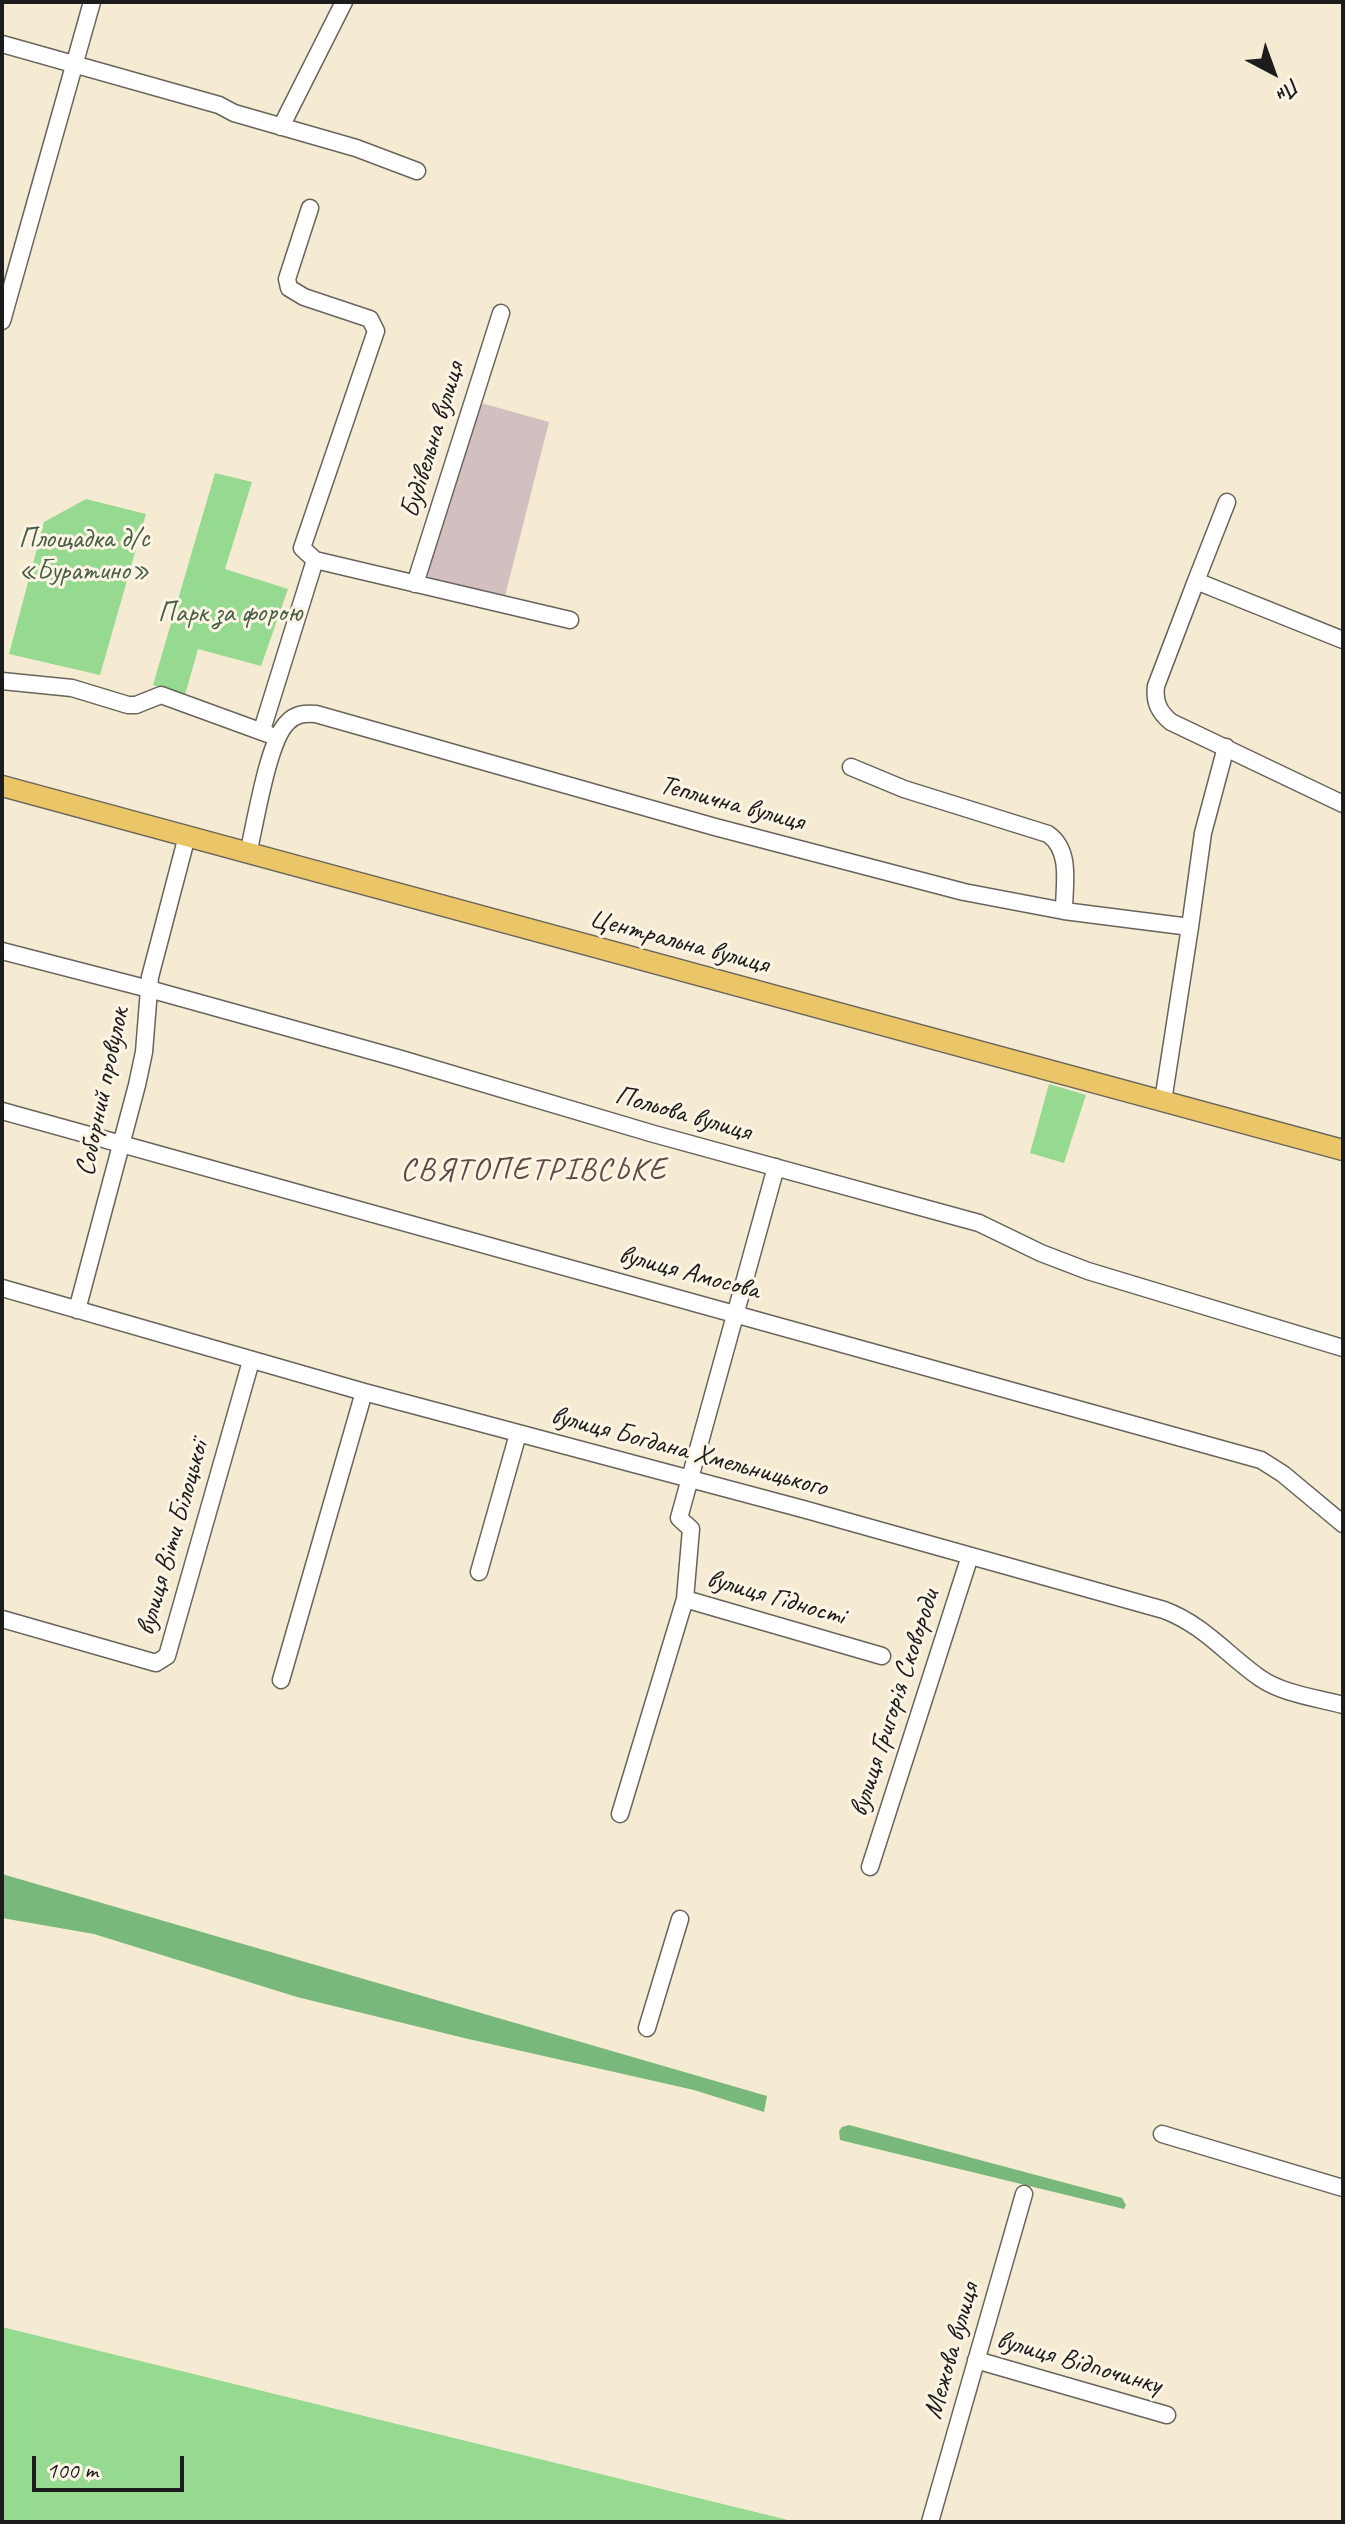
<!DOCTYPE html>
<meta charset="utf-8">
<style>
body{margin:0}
#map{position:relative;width:1345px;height:2524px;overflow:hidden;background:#f5ebd2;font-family:Caveat,sans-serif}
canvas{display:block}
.frame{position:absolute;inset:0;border:4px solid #1c1c1c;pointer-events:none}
.north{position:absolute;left:1233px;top:32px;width:80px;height:80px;-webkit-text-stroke:6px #fcf5e5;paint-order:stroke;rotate:139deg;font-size:22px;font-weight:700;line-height:32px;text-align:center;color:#1c1c1c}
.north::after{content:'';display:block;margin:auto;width:28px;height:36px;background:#1c1c1c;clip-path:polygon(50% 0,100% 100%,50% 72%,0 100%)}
.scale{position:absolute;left:32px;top:2456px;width:152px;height:36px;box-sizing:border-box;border:4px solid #1c1c1c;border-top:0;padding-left:10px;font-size:24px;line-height:28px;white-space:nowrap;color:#1c1c1c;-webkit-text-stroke:6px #fcf5e5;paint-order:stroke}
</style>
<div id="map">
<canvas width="1345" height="2524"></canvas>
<div class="frame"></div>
<div class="north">Пн</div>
<div class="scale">100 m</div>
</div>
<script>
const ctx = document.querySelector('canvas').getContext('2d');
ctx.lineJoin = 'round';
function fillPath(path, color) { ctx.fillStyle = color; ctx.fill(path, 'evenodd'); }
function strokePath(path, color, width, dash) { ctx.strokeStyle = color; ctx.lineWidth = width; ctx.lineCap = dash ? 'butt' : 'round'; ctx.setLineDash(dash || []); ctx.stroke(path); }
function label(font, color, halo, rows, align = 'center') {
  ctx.font = font + ' Caveat,sans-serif'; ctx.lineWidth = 6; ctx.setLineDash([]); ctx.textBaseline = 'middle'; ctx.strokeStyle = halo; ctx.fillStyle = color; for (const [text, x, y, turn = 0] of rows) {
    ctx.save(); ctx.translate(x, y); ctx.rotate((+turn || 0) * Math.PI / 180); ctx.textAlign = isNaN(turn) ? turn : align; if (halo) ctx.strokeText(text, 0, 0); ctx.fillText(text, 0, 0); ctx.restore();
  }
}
fillPath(new Path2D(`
 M474,401L549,422L504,600L435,586L427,574Z`), '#d2bfc0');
fillPath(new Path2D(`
 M215,473L252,482L225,569L288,589L261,666L198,649L185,695L153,685Z
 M86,499L146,514L100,675L9,654L44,522Z
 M1049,1084L1086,1095L1064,1163L1030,1153Z
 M2,2327L796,2522H2Z`), '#96d991');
fillPath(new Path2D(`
 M2,1874L767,2096L764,2112L694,2090L464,2038L297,1997L94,1934L2,1918Z
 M849,2125L1122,2198L1126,2205L1124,2209L840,2140L839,2131L842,2127Z`), '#78b97b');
const minor = new Path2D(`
 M2,44L219,105L234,113L356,148L417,171
 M281,127L344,2
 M310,208L287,279L289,288L304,297L370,319L376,331L302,548L315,560
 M2,321L92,2
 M1196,581L1227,502
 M415,584L501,313
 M1343,640L1196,581L1156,686C1154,702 1159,712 1171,722L1343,804
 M2,681L72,688L128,705H136L161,695L268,734
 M262,730L315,560L570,620
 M851,767L904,789L1048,834C1072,851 1064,884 1064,911
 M248,854C255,825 268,741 287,723C295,714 304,713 316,714L715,827L964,892L1064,911L1190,927L1163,1101
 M1190,927L1203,833L1226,747
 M2,951L149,989L401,1059L654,1134L979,1223L1041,1253L1088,1271L1343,1348
 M2,1111L1261,1460L1283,1474L1343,1524
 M776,1167L679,1518L691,1529L685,1599L882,1656
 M2,1288L364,1392L803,1509L1164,1610C1204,1625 1227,1655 1260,1678C1283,1694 1317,1698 1343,1705
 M77,1310L137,1085L144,1052L150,977L187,836
 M479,1572L518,1434
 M2,1619L156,1663L167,1656L251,1361
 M281,1680L364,1392
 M620,1814L685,1599
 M870,1867L970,1556
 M647,2028L680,1919
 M1162,2134L1343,2188
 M976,2360L1167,2415
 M930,2522L1024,2194`);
const major = new Path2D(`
 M2,786L1343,1150`);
strokePath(minor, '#68645c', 19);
strokePath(major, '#68645c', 23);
strokePath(minor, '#fff', 16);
strokePath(major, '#ebc669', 20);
label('28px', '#1c1c1c', '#fcf5e5', [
 ["Будівельна вулиця",433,440,-73],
 ["Теплична вулиця",732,804,15],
 ["Центральна вулиця",679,942,15],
 ["Соборний провулок",103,1092,-78],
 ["Польова вулиця",683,1114,16],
 ["вулиця Амосова",689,1273,15],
 ["вулиця Богдана Хмельницького",689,1452,15],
 ["вулиця Віти Білоцької",173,1538,-74],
 ["вулиця Гідності",776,1598,16],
 ["вулиця Григорія Сковороди",895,1703,-72],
 ["Межова вулиця",952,2351,-74],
 ["вулиця Відпочинку",1079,2363,16]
]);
label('28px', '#475e45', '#fcf5e5', [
 ["Площадка д/с",84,540],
 ["«Буратино»",84,572],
 ["Парк за форою",230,614]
]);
ctx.letterSpacing = '2px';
label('32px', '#604944', '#fcf5e5', [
 ["СВЯТОПЕТРІВСЬКЕ",534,1171]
]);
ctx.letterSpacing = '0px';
</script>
